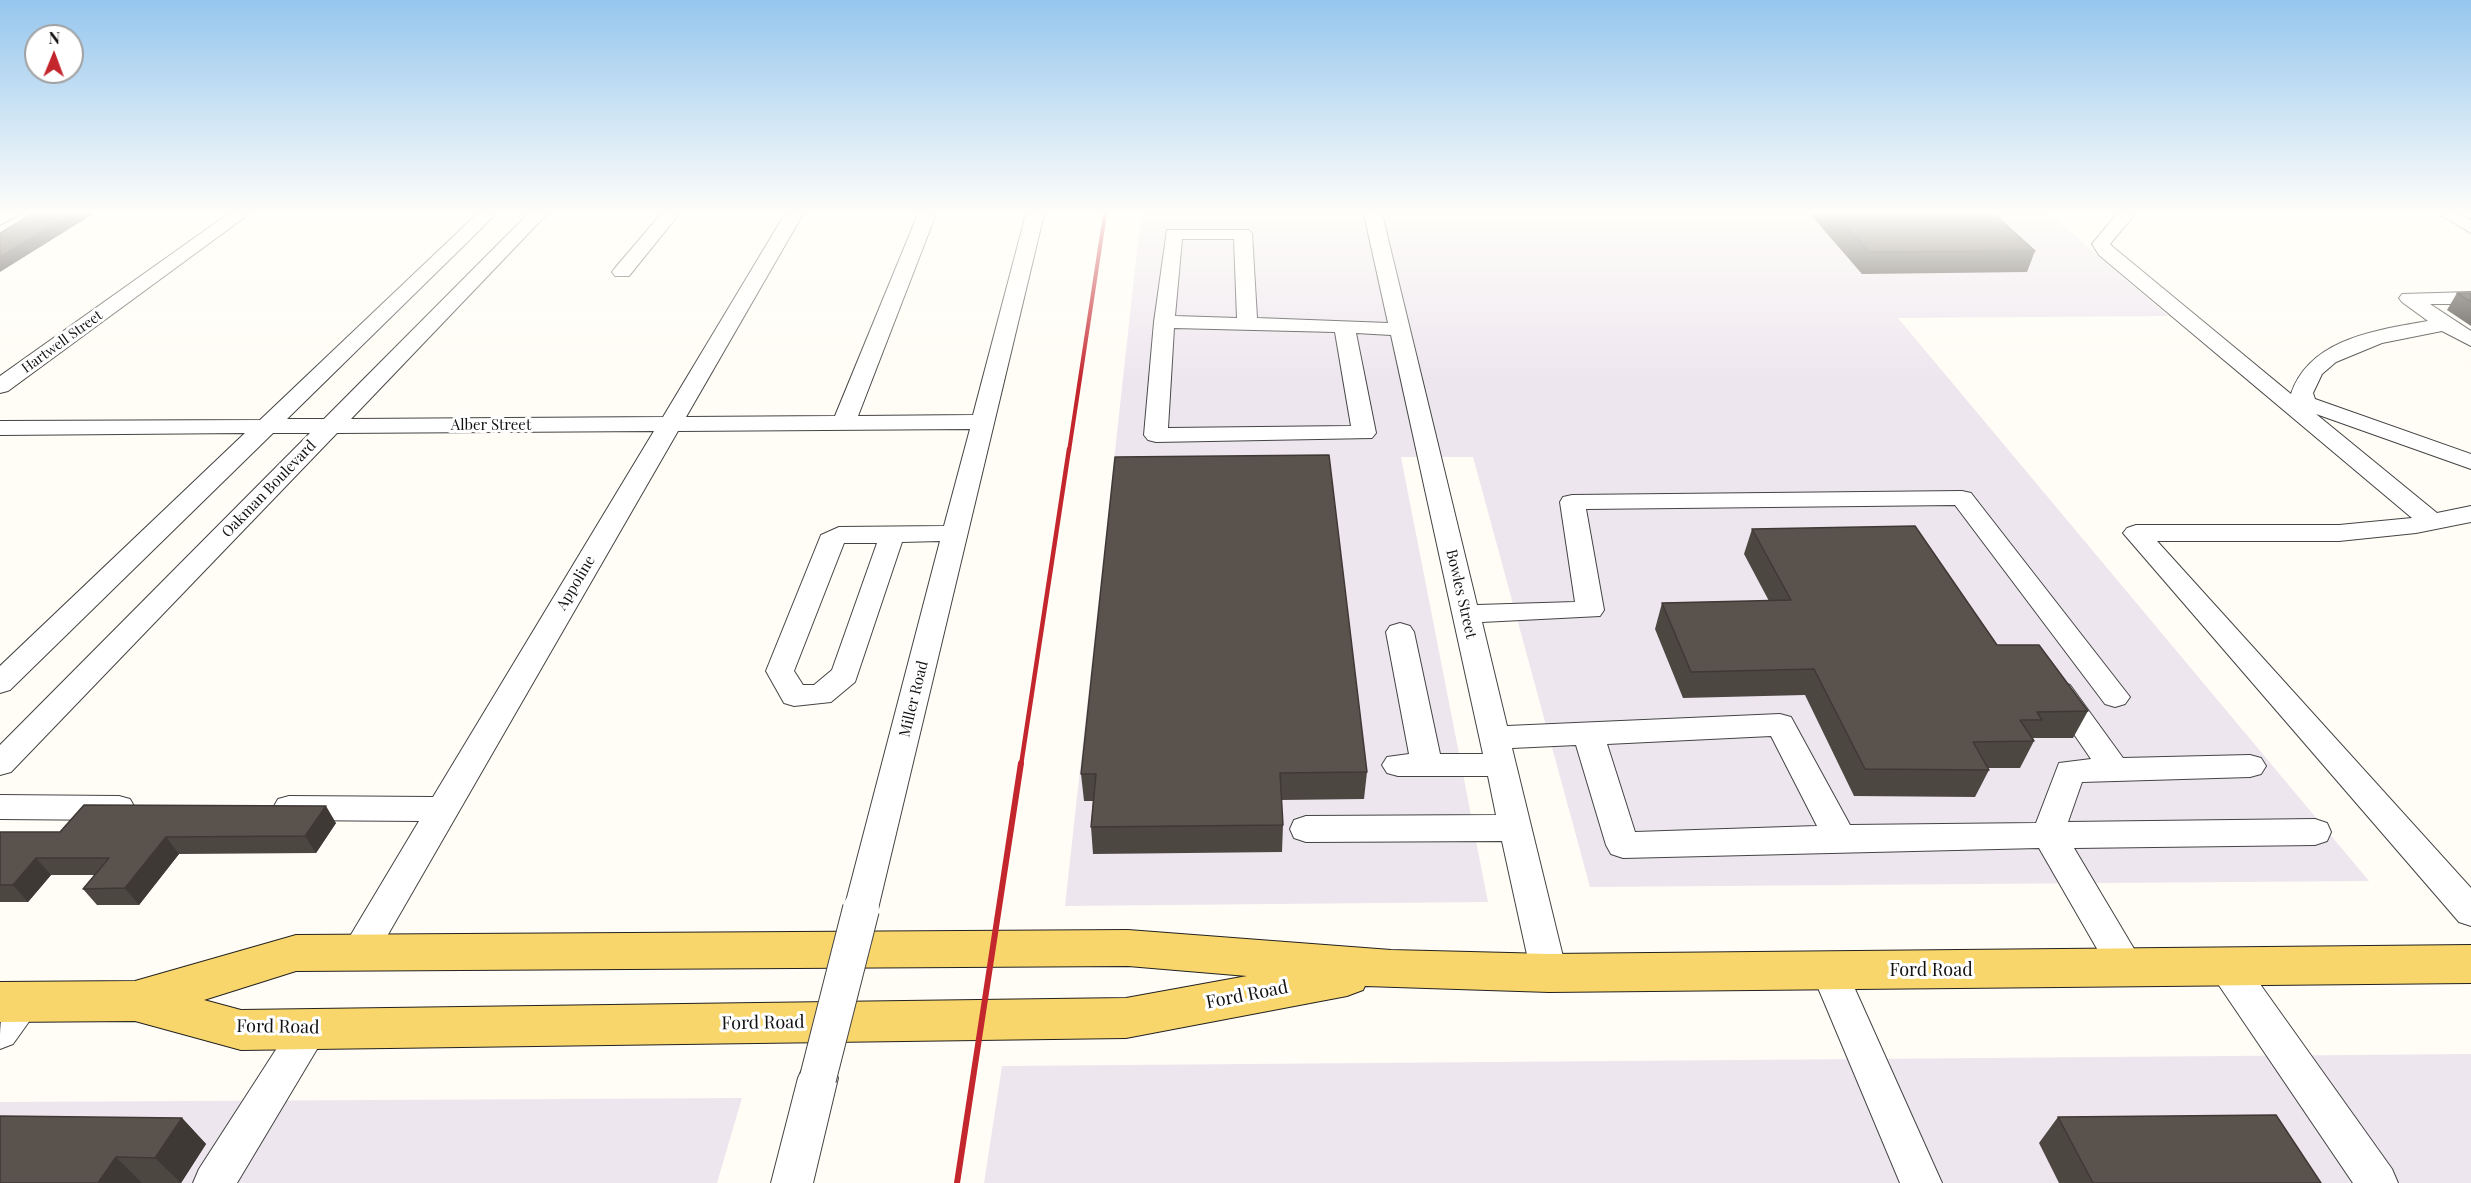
<!DOCTYPE html>
<style>
body{margin:0}
#map{position:relative;width:2471px;height:1183px;overflow:hidden;background:#fffdf5;font-family:"Playfair Display",serif}
canvas{display:block}
.north{position:absolute;left:24px;top:24px;width:60px;height:60px;box-sizing:border-box;background:#fff;border:2px solid #a0a0a0;border-radius:50%;rotate:1deg;font-size:16px;font-weight:700;line-height:24px;text-align:center;color:#111}
.north::after{content:'';display:block;margin:auto;width:21px;height:27px;background:#c4262e;clip-path:polygon(50% 0,100% 100%,50% 72%,0 100%)}
</style>
<div id="map">
<canvas width="2471" height="1183"></canvas>
<div class="north">N</div>
</div>
<script>
const ctx = document.querySelector('canvas').getContext('2d');
ctx.lineJoin = 'round';
function fillPath(path, color) { ctx.fillStyle = color; ctx.fill(path, 'evenodd'); }
function strokePath(path, color, width, dash) { ctx.strokeStyle = color; ctx.lineWidth = width; ctx.lineCap = dash ? 'butt' : 'round'; ctx.setLineDash(dash || []); ctx.stroke(path); }
function label(font, color, halo, rows, align = 'center') {
  ctx.font = font + ' "Playfair Display",serif'; ctx.lineWidth = 6; ctx.setLineDash([]); ctx.textBaseline = 'middle'; ctx.strokeStyle = halo; ctx.fillStyle = color; for (const [text, x, y, turn = 0] of rows) {
    ctx.save(); ctx.translate(x, y); ctx.rotate((+turn || 0) * Math.PI / 180); ctx.textAlign = isNaN(turn) ? turn : align; if (halo) ctx.strokeText(text, 0, 0); ctx.fillText(text, 0, 0); ctx.restore();
  }
}
fillPath(new Path2D(`
 M1141,214H2050L2168,316L1898,318L2369,881L1590,887L1473,457H1401L1488,902L1065,906Z
 M2471,1054V1183H984L1002,1066Z
 M742,1098L717,1183H0V1102Z`), '#eee6ef');
const minor = new Path2D(`
 M0,214H20L0,225Z
 M228,214H249L8,391L0,393V376Z
 M477,214H496L287,419H324L528,214H547L351,419L663,417L785,214H803L686,417L835,416L918,214H936L858,416L973,415L1026,214H1044L878,909L873,919L861,923L849,919L844,909L940,541L902,542L855,682L831,702L794,706L784,703L766,671L821,535L839,527L944,526L970,429L678,431L371,964L358,968L345,964L340,953L419,821L289,820L278,817L273,808L278,799L289,796L433,797L654,431L337,433L11,772L0,775V745L310,433H273L10,690L0,693V666L245,433L0,435V421L260,420ZM844,543H877L832,670L814,685H803L794,671Z
 M661,214H679L629,276H615L612,272L615,268Z
 M1364,214H1382L1477,605L1575,602L1560,502L1563,497L1572,495L1962,491L1971,493L2130,697L2125,704L2115,707L2105,704L1955,505L1586,509L1604,610L1600,616L1482,622L1507,726L1780,714L1791,717L1850,825L2036,823L2059,763L2091,759L2045,692L2050,685L2060,682L2070,685L2123,758L2250,755L2261,758L2266,766L2261,774L2250,777L2082,782L2068,822L2315,819L2327,823L2331,832L2327,841L2315,845L2074,848L2146,969L2141,980L2128,984L2115,980L2039,848L1623,858L1611,854L1606,845L1576,745L1512,748L1567,973L1562,984L1549,989L1536,984L1531,973L1502,841L1306,842L1294,838L1290,829L1294,820L1306,816L1496,815L1488,776H1398L1387,773L1382,765L1387,757L1409,754L1386,632L1390,626L1400,623L1410,626L1414,632L1440,754H1483L1391,335L1356,333L1376,433L1372,438L1156,442L1148,440L1144,435L1154,322L1167,230H1249L1252,234L1257,318L1388,323ZM1182,239H1234L1237,318L1175,316ZM1174,328L1335,332L1351,426L1168,428ZM1771,736L1817,826L1635,832L1607,744Z
 M2117,214H2135L2110,244L2113,247L2291,394C2310,338 2378,330 2428,321L2402,302L2399,298L2402,294L2471,292V304H2430L2471,331V346L2442,331L2382,343L2336,362L2322,374L2313,393L2315,399L2471,454V469L2316,414L2437,513L2471,506V522L2416,533L2339,541H2157L2471,888V926L2459,922L2123,533L2127,528L2136,525H2339L2412,518L2099,255L2092,244Z
 M2439,214H2461L2471,220V233Z
 M0,795L119,796L130,799L135,808L130,817L119,820L0,819Z
 M2227,952L2240,956L2392,1169L2398,1183H2353L2214,978L2209,967L2214,956Z
 M1829,956L1842,960L1942,1183H1900L1811,971L1816,960Z
 M24,986L37,991L43,1002L13,1044L0,1049C0,1020 0,997 24,986Z
 M310,1012L323,1017L329,1029L237,1183H193L199,1169L297,1017Z
 M818,1060L832,1065L838,1078L813,1183H771L798,1078L804,1065Z`);
const major = new Path2D(`
 M1128,930L1391,950L1549,954L2471,945V983L1549,992L1365,986L1363,990L1347,996L1126,1038L241,1050L135,1021L0,1022V982L135,981L296,935ZM1128,966L1247,976L1126,998L241,1010L204,1000L296,971Z`);
strokePath(minor, '#444', 2);
strokePath(major, '#222', 2);
fillPath(minor, '#fff');
fillPath(major, '#f9d66b');
strokePath(new Path2D(`
 M1069,451L1105,214`), '#c4262e', 4);
strokePath(new Path2D(`
 M1021,765L1069,449`), '#c4262e', 4.5);
strokePath(new Path2D(`
 M957,1183L1021,763`), '#c4262e', 6);
const minorBridge = new Path2D(`
 M818,1078L861,909`);
strokePath(minorBridge, '#444', 38, []);
strokePath(minorBridge, '#fff', 36);
fillPath(new Path2D(`
 M1810,214H1994L2035,251L2027,272L1862,274Z
 M2457,293H2471V326L2447,310Z
 M1752,529L1997,645L2088,711L2073,738H2033L2034,741L2020,768H1988L1989,770L1975,797L1854,796L1805,695L1683,698L1655,629L1662,603L1769,601L1744,554Z
 M1367,772L1364,799L1281,800L1283,825L1282,852L1093,854L1091,827L1093,801H1084L1081,774Z
 M336,823L316,853L179,854L139,905H97L83,889L95,875H51L28,902H0V832H60Z
 M2058,1117L2321,1183H2059L2039,1143Z
 M182,1118L206,1144L181,1183H0Z`), '#4d4742');
fillPath(new Path2D(`
 M70,214H93L0,272V257Z
 M326,806L336,823L316,853L305,836Z
 M166,837L179,854L139,905L125,888Z
 M36,858L51,875L28,902L13,885Z
 M182,1118L206,1144L181,1183L155,1158Z
 M116,1157L142,1183H98Z`), '#3f3936');
const building = new Path2D(`
 M32,214H70L0,257V233Z
 M1834,214H1994L2035,251L1869,252Z
 M2457,293H2471V302Z
 M1329,455L1367,772L1280,773L1283,825L1091,827L1096,774H1081L1115,457Z
 M1915,526L1997,645H2039L2088,711L2037,712L2042,720H2020L2034,741L1973,742L1989,770L1865,769L1814,669L1691,672L1662,603L1791,600L1752,529Z
 M84,805L326,806L305,836L166,837L125,888L83,889L109,858H36L13,885H0V832H60Z
 M2276,1115L2321,1183H2093L2058,1117Z
 M0,1116L182,1118L155,1158L116,1157L98,1183H0Z`);
fillPath(building, '#5a524d');
strokePath(building, '#3f3936', 1.5);
const sky = ctx.createLinearGradient(0, 0, 0, 380);
sky.addColorStop(0, '#95c6ee');
sky.addColorStop(0.56, '#fffefa');
sky.addColorStop(1, '#fffefa00');
ctx.fillStyle = sky;
ctx.fillRect(0, 0, 2471, 380);
label('14px', '#111', '#fff', [
 ["Hartwell Street",62,342,-36]
]);
label('15px', '#111', '#fff', [
 ["Alber Street",491,425],
 ["Oakman Boulevard",269,489,-46],
 ["Appoline",576,583,-59],
 ["Bowles Street",1461,594,77],
 ["Miller Road",914,699,-76]
]);
label('18px', '#111', '#fff', [
 ["Ford Road",1931,970],
 ["Ford Road",1247,995,-11],
 ["Ford Road",763,1023,-1],
 ["Ford Road",278,1027,1]
]);
</script>
